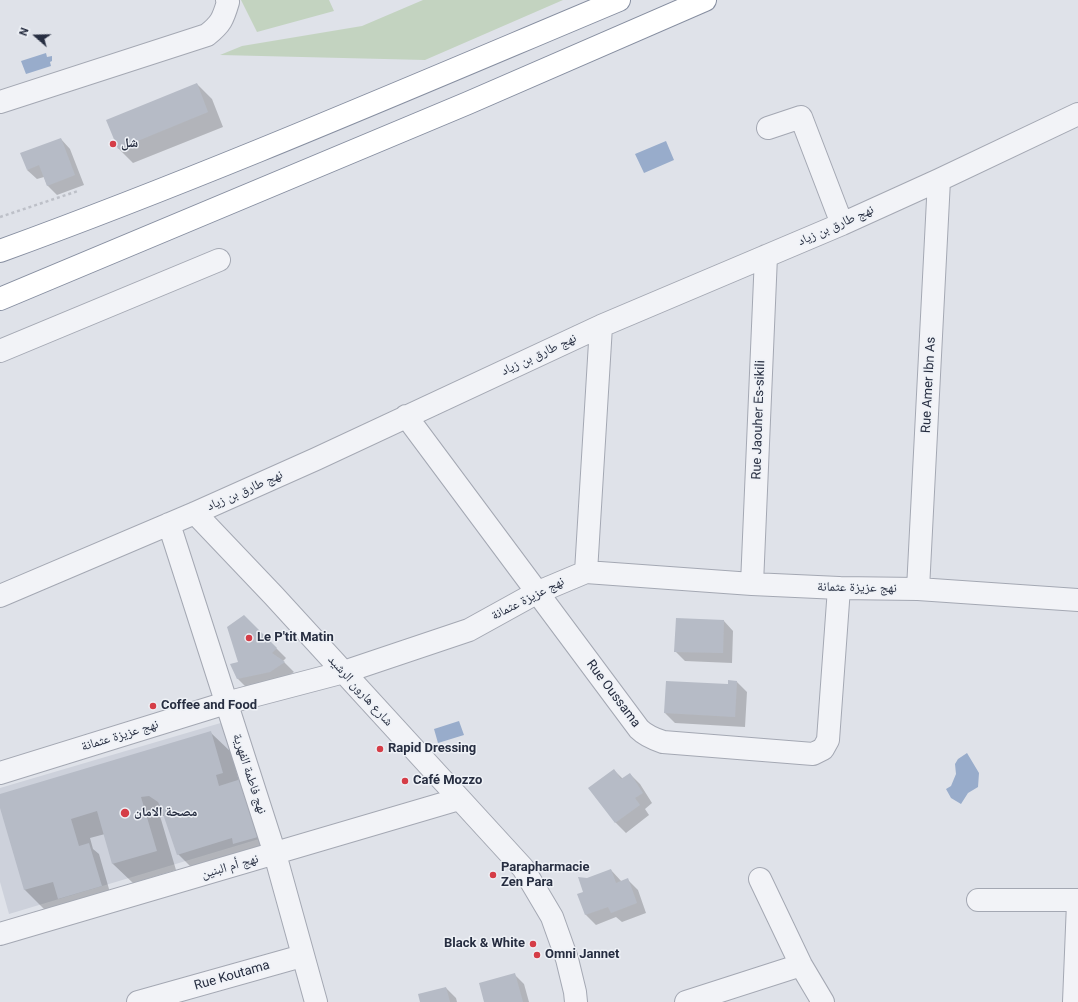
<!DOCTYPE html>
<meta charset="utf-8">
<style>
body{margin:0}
#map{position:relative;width:1078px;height:1002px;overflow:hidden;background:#dfe2e9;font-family:Roboto,sans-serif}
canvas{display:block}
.north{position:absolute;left:16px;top:16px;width:40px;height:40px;-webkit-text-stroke:3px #eef1f6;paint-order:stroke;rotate:290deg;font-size:11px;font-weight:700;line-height:16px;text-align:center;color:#272e41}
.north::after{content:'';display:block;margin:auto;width:14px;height:18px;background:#272e41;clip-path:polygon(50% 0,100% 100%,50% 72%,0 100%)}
</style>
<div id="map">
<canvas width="1078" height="1002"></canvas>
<div class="north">N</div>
</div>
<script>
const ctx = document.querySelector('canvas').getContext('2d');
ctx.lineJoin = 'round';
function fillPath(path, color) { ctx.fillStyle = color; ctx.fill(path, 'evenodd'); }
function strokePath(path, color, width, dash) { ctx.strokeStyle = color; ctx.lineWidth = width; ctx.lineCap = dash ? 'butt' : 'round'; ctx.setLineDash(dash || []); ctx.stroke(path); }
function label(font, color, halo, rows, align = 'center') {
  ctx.font = font + ' Roboto,"Noto Naskh Arabic",sans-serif'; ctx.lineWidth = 3; ctx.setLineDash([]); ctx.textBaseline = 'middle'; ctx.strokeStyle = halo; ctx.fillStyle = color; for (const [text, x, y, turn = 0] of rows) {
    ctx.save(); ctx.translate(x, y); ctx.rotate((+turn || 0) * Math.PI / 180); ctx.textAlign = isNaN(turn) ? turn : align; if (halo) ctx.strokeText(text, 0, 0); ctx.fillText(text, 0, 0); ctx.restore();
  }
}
fillPath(new Path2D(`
 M224,722L259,839L9,914L0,882V788Z`), '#cdd1db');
fillPath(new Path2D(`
 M241,0H329L334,11L257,32Z
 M423,0H563L425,60L220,55L242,46L362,26Z`), '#c3d3c0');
fillPath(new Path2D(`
 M46,53L47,57L52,56V61L50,62L51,66L26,74L21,61Z
 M666,141L674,160L644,173L635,154Z
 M459,721L464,735L438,743L434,729Z
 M967,753L979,773L978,787L968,793L961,804L951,798L946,789L951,786L956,774L955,764L958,759Z`), '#98accb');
fillPath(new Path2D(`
 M197,84L212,99L223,127L133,163L118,148Z
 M61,139L70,149L84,185L57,195L47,185L44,177L37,179L27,170Z
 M244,616L286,658L283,661L294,672L281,681L248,689L238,679L232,664L240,663Z
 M724,621L733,631L732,663L685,661L675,651Z
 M737,682L747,692L745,727L675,723L665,713Z
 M211,733L231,752L239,781L277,856L198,874L178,854L165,816H160L176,870L133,883L113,864L105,834L90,838L93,849L99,854L111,896L45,910L25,890L0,804V795Z
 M614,770L623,779L630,774L640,784L652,803L645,809L649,815L626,833L616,823L590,788Z
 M611,870L622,882L628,880L638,890L646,913L622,922L616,917L596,925L586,915L584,892L587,879Z
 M514,974L524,984L529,1002H485Z
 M446,988L456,998L457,1002H421Z`), '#0003');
fillPath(new Path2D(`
 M197,83L208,112L118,149L106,120Z
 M61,138L75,175L47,186L39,165L27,170L20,153Z
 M244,615L277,648L272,653L285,662L270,672L237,679L230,664L238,662L227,627Z
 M676,618L724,620L723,653L674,652Z
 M728,680L737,681L735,717L664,713L666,681L728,684Z
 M211,731L223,773L216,775L219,786L241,779L258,837L233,844L232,838L177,855L161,808L158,802L149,796L141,797L157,851L112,864L97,811L71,819L79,846L89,843L102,886L58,899L53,882L24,890L0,808V794Z
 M614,769L621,779L630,773L643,793L635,798L640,805L615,823L588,788Z
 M611,869L616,883L628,878L637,903L611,913L608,907L585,915L577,894L583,892L578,877L587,878Z
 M515,973L523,1002H484L479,983Z
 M446,987L450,1002H420L418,994Z`), '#b6bbc6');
const minor = new Path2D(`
 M0,102L207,35C221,24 223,19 228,2L227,0
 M768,128L801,117L842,224
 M0,351L219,260
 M406,416L639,729C646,736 654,739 663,742L813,754L823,749L828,740L839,588
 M195,513L274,596L523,868L552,917L567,959L575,992L576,1002
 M169,524L275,854L316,1002
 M586,572L601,326
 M752,584L766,256
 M918,589L939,180
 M0,596L195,513L316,459L601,326L842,224L939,180L1078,114
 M0,773L226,703L344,672L469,630L536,593L586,572L752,584L839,588L918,589L1078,600
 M760,879L801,965L823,1002
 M978,900H1078
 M0,934L459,799
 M138,1002L302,956
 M686,1002L801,965
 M1074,1002L1078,903`);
const highway = new Path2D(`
 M0,251C209,175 414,86 619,0
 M0,299L468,103L705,0`);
strokePath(minor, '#a4a8b3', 24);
strokePath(highway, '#868ea0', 24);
strokePath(new Path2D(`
 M0,217L78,191`), '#bdc0c8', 2.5, [3, 3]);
strokePath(minor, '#f2f3f7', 22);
strokePath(highway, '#fff', 22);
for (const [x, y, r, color] of [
 [113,144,4,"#d53d47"],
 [249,638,4,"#d53d47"],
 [153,706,4,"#d53d47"],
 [380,749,4,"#d53d47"],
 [405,781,4,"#d53d47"],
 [125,813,5,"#d53d47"],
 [493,875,4,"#d53d47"],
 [533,944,4,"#d53d47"],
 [537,955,4,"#d53d47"]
]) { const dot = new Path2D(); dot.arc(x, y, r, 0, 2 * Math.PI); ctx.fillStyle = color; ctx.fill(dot); strokePath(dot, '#eef1f6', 1.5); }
label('bold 13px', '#272e41', '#eef1f6', [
 ["شل",121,144],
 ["Le P'tit Matin",257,638],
 ["Coffee and Food",161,706],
 ["Rapid Dressing",388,749],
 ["Café Mozzo",413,781],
 ["مصحة الامان",134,813],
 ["Parapharmacie",501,868],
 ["Zen Para",501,883],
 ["Black & White",525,944,"right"],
 ["Omni Jannet",545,955]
], 'left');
label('13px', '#272e41', '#eef1f6', [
 ["نهج طارق بن زياد",836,226,-24],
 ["نهج طارق بن زياد",539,355,-25],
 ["Rue Amer Ibn As",929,385,-87],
 ["Rue Jaouher Es-sikili",759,420,-88],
 ["نهج طارق بن زياد",245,491,-24],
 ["نهج عزيزة عثمانة",857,588,1],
 ["نهج عزيزة عثمانة",528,599,-27],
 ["شارع هارون الرشيد",360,691,48],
 ["Rue Oussama",613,694,53],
 ["نهج عزيزة عثمانة",120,736,-17],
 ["نهج فاطمة الفهرية",249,774,72],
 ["نهج أم البنين",230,867,-16],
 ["Rue Koutama",232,976,-16]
]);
</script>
